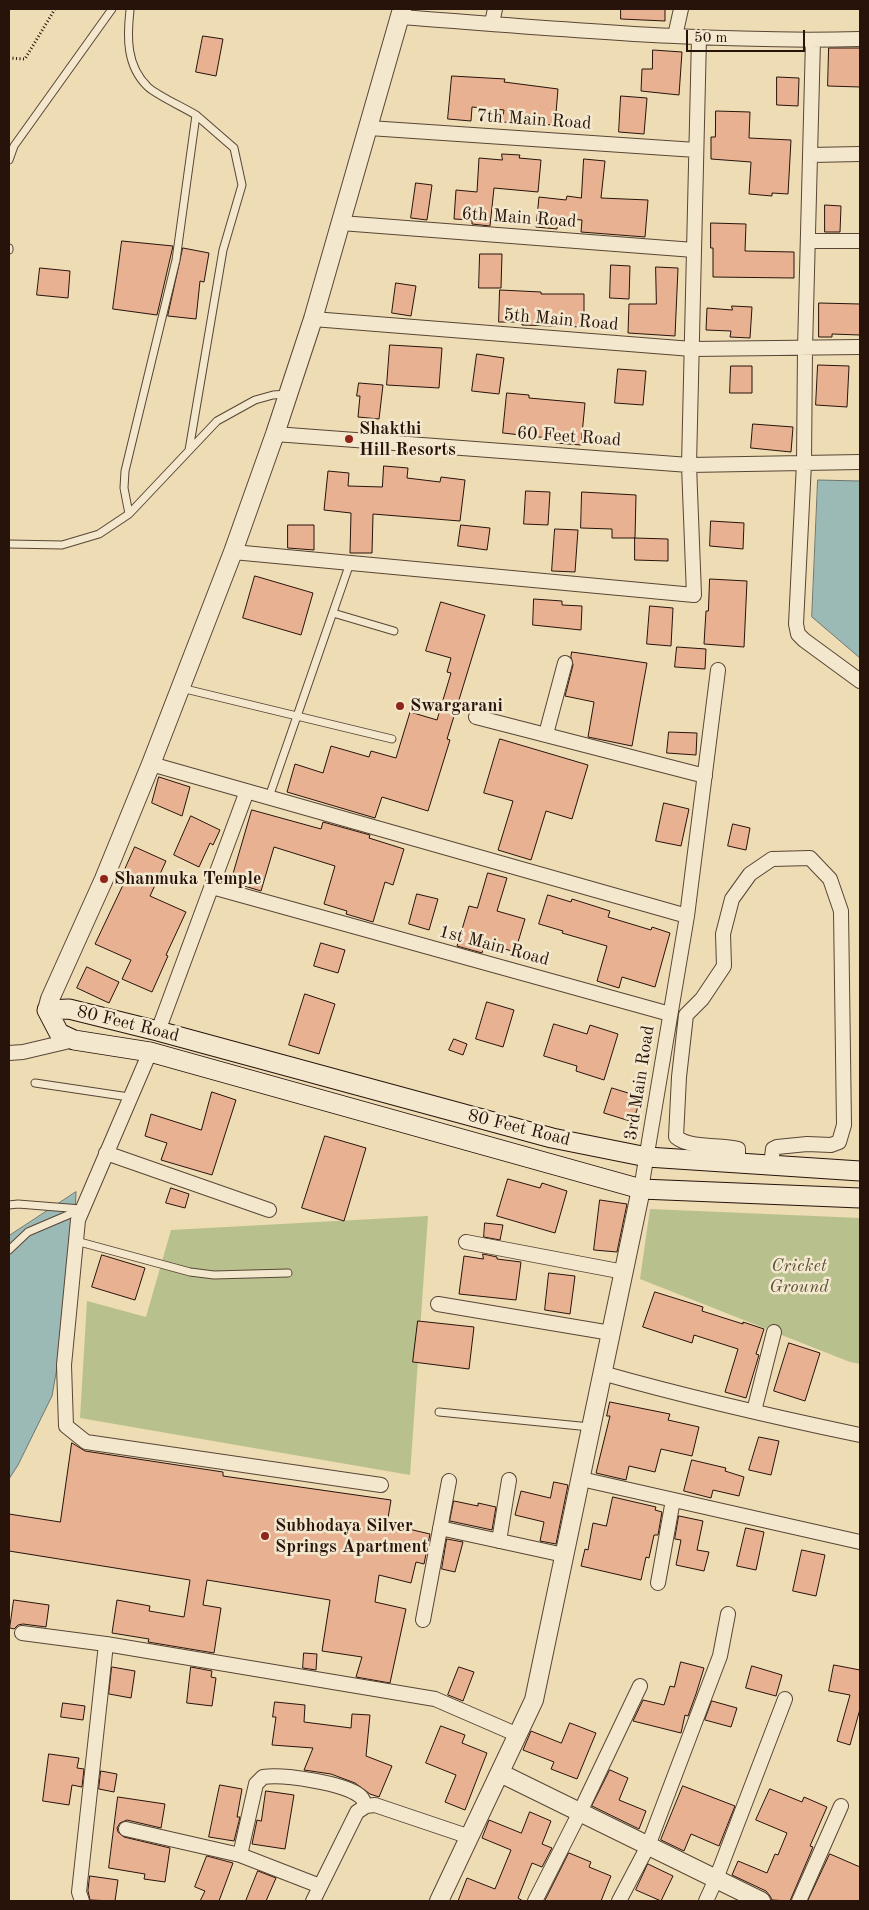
<!DOCTYPE html>
<style>
body{margin:0}
#map{position:relative;width:869px;height:1910px;overflow:hidden;background:#eddcb4;font-family:"Old Standard TT",serif}
canvas{display:block}
.frame{position:absolute;inset:0;border:10px solid #28130b;pointer-events:none}
.scale{position:absolute;left:686px;top:30px;width:119px;height:22px;box-sizing:border-box;border:2px solid #28130b;border-top:0;padding-left:6px;font-size:15px;line-height:18px;white-space:nowrap;color:#28130b;-webkit-text-stroke:4px #f3e8ce;paint-order:stroke}
</style>
<div id="map">
<canvas width="869" height="1910"></canvas>
<div class="frame"></div>
<div class="scale">50 m</div>
</div>
<script>
const ctx = document.querySelector('canvas').getContext('2d');
ctx.lineJoin = 'round';
function fillPath(path, color) { ctx.fillStyle = color; ctx.fill(path, 'evenodd'); }
function strokePath(path, color, width, dash) { ctx.strokeStyle = color; ctx.lineWidth = width; ctx.lineCap = dash ? 'butt' : 'round'; ctx.setLineDash(dash || []); ctx.stroke(path); }
function label(font, color, halo, rows, align = 'center') {
  ctx.font = font + ' "Old Standard TT",serif'; ctx.lineWidth = 5; ctx.setLineDash([]); ctx.textBaseline = 'middle'; ctx.strokeStyle = halo; ctx.fillStyle = color; for (const [text, x, y, turn = 0] of rows) {
    ctx.save(); ctx.translate(x, y); ctx.rotate((+turn || 0) * Math.PI / 180); ctx.textAlign = isNaN(turn) ? turn : align; if (halo) ctx.strokeText(text, 0, 0); ctx.fillText(text, 0, 0); ctx.restore();
  }
}
fillPath(new Path2D(`
 M650,1209L860,1218V1364L850,1362L640,1279Z
 M428,1216L410,1475L80,1418L87,1301L146,1317L171,1230Z`), '#b8c08d');
const water = new Path2D(`
 M818,480L860,481V658L812,617Z
 M76,1192L72,1282L52,1396L18,1465L9,1479V1236Z`);
fillPath(water, '#9bbab6');
strokePath(water, '#6d7772', 1);
const building = new Path2D(`
 M621,9H665V21L621,19Z
 M203,36L223,39L216,76L196,72Z
 M829,48H860V87L828,86Z
 M653,50L682,52L679,95L641,91L642,69H652Z
 M452,76L505,79L504,82L558,89L555,125L502,122L504,110L472,107L471,121L448,119Z
 M777,77L799,78L798,106L777,105Z
 M621,96L647,98L644,134L619,132Z
 M716,111L750,112L749,138L791,140L788,194L772,193V196L749,194L751,162L711,159V137H715Z
 M502,154L520,155L519,158L541,160L538,192L494,188L490,226L472,224V220L454,219L456,190L477,192L479,158L502,160Z
 M584,159L605,161L601,198L648,200L645,237L581,232L582,220L558,218L557,229L536,227L539,197L566,200L567,196L581,198Z
 M416,183L432,185L427,220L411,218Z
 M825,205L841,206L840,232H825Z
 M711,223L746,224L745,251L794,252V278L713,277V248H711Z
 M122,241L173,246L157,315L113,309Z
 M183,248L209,253L204,282L200,281L196,319L168,316Z
 M480,254H502L501,288H479Z
 M611,265L630,266L629,299L610,298Z
 M656,267L678,268L675,336L628,333L629,304H656Z
 M40,268L70,271L68,298L37,295Z
 M396,283L416,286L411,316L392,313Z
 M500,290L541,292V294H584V327L522,325V322H499Z
 M819,303L860,304V335L832,334V337H819Z
 M732,306L752,307L750,338L730,337L731,331L706,330L707,308L732,310Z
 M390,345L442,348L439,388L387,385Z
 M477,354L504,358L499,394L472,391Z
 M818,365L849,366L847,407L816,405Z
 M731,366H752V393H730Z
 M618,369L646,371L643,405L615,403Z
 M359,383L383,385L379,419L358,417L360,396H357Z
 M507,393L529,395V398L585,403L581,445L556,443L557,439L503,433Z
 M753,424L793,427L791,452L751,448Z
 M384,466L408,468L407,478L440,482L441,477L465,480L460,521L373,514L372,553H350L351,513L324,510L328,471L349,473L348,486L382,487Z
 M526,491L550,492L548,525L524,524Z
 M582,492L636,495L635,538H612V529L581,528Z
 M711,521L744,523L743,549L710,546Z
 M288,525H314V550L288,548Z
 M461,525L490,528L487,550L458,546Z
 M555,529L578,530L575,572L552,571Z
 M635,538L668,539V561L635,560Z
 M255,576L313,593L301,635L243,618Z
 M710,579L747,581L744,647L704,644L706,611H708Z
 M534,599L562,601V605L582,606L581,630L533,625Z
 M441,602L485,615L447,739L450,740L428,811L382,797L375,818L287,792L295,764L323,773L331,746L369,757L371,751L396,758L410,712L437,720L451,673L447,672L451,658L426,651Z
 M650,606L673,608L671,646L647,644Z
 M677,647L706,649L705,669L675,667Z
 M572,652L647,663L632,746L588,737L594,702L565,696L573,665L571,657Z
 M669,732L697,733L696,755L667,753Z
 M500,739L588,765L572,819L546,811L531,860L498,850L513,801L484,793Z
 M159,777L190,787L182,816L152,803Z
 M664,803L689,809L681,846L656,841Z
 M252,810L321,829L323,822L370,835L369,838L404,849L393,885L385,882L373,922L346,914L347,911L324,904L335,866L274,847L261,891L231,882Z
 M191,816L220,830L213,845L210,843L199,867L174,855Z
 M733,824L750,828L746,850L728,846Z
 M135,847L166,861L150,896L186,912L166,955L168,956L152,992L122,979L131,960L95,944L123,885L119,883Z
 M488,873L507,878L497,911L525,919L515,952L485,943L482,953L457,946L469,906L477,908Z
 M417,894L438,899L429,930L409,924Z
 M548,895L571,902L572,899L610,911L608,917L651,930L652,927L670,933L655,987L622,977L619,988L597,981L607,946L562,933L563,931L539,924Z
 M321,943L345,950L338,973L314,966Z
 M87,967L119,982L109,1003L77,988Z
 M305,994L335,1004L319,1054L289,1045Z
 M487,1002L514,1010L503,1047L476,1039Z
 M554,1024L587,1034L590,1025L618,1034L604,1080L576,1071L577,1066L544,1056Z
 M454,1039L467,1044L463,1055L449,1050Z
 M612,1088L641,1097L633,1122L604,1113Z
 M212,1092L236,1100L212,1175L161,1160L167,1143L145,1136L151,1114L201,1130Z
 M325,1136L366,1148L344,1221L302,1208Z
 M508,1179L540,1188L542,1183L567,1191L555,1233L497,1216Z
 M171,1188L189,1194L185,1208L166,1203Z
 M600,1200L627,1204L617,1252L594,1250Z
 M485,1223L503,1225L500,1240L484,1237Z
 M483,1254L497,1257V1259L521,1262L516,1300L459,1294L464,1256L483,1259Z
 M102,1255L145,1268L135,1300L92,1287Z
 M549,1273L575,1276L570,1314L545,1310Z
 M655,1292L703,1307L702,1311L743,1324V1322L764,1329L756,1354L759,1355L746,1398L725,1392L738,1349L694,1335L692,1343L643,1327Z
 M418,1321L474,1327L469,1369L413,1362Z
 M789,1343L820,1353L805,1401L774,1391Z
 M610,1402L670,1414L668,1420L699,1427L692,1456L661,1449L655,1472L629,1466L626,1480L596,1473L610,1416H607Z
 M759,1437L779,1441L771,1475L749,1470Z
 M72,1443L85,1451L223,1472V1476L391,1500L387,1524L430,1534L424,1564L416,1562L411,1583L379,1575L375,1602L406,1609L390,1683L356,1677L362,1657L322,1651L330,1600L207,1580L203,1605L221,1608L214,1653L148,1642L149,1639L112,1633L117,1600L150,1606L149,1611L184,1617L190,1580L9,1551V1514L60,1522Z
 M692,1460L726,1468L725,1471L744,1477L739,1496L713,1490L711,1498L684,1491Z
 M554,1482L568,1485L556,1544L540,1541L544,1522L515,1515L521,1491L550,1498Z
 M613,1497L656,1507L655,1510L662,1512L658,1535H654L649,1558L646,1557L641,1580L581,1566L585,1549L588,1550L593,1523L606,1526Z
 M454,1501L478,1506V1503L496,1507L492,1530L450,1521Z
 M679,1516L703,1521L697,1550L709,1552L704,1571L676,1565L681,1540L675,1539Z
 M746,1528L764,1532L756,1570L737,1566Z
 M447,1539L463,1542L455,1572L442,1569Z
 M802,1550L825,1555L816,1596L793,1591Z
 M14,1600L49,1605L46,1627L23,1624L18,1625L14,1629L10,1628Z
 M304,1653L317,1654L316,1670L303,1668Z
 M681,1662L704,1668L696,1694L688,1716L685,1715L681,1733L633,1721L643,1700L664,1705L670,1686L674,1687Z
 M834,1665L860,1670V1709L850,1745L837,1741L850,1695L829,1691Z
 M752,1666L782,1675L776,1696L746,1688Z
 M112,1667L135,1671L131,1698L109,1694Z
 M191,1667L212,1671L211,1677L216,1678L212,1706L187,1703Z
 M459,1667L474,1672L463,1701L448,1695Z
 M712,1701L737,1708L731,1727L705,1720Z
 M275,1702L305,1705L304,1722L351,1728L352,1714L370,1715L366,1756L392,1766L379,1797L370,1794L355,1783L331,1774L304,1770L313,1748L272,1745L276,1717H273Z
 M63,1703L85,1706L83,1720L61,1717Z
 M570,1723L596,1733L577,1779L551,1769L554,1762L523,1750L531,1731L561,1743Z
 M441,1726L465,1735L462,1743L487,1753L465,1810L445,1802L456,1775L426,1763Z
 M49,1754L79,1758L77,1768L84,1769L82,1787L72,1785L69,1805L43,1801Z
 M610,1770L628,1778L619,1800L646,1811L639,1829L592,1806Z
 M101,1771L117,1774L114,1792L99,1789Z
 M220,1785L242,1789L237,1817H240L234,1841L209,1837Z
 M683,1786L735,1806L719,1846L691,1834L684,1851L661,1840Z
 M770,1789L802,1802L804,1797L827,1807L810,1846L813,1847L790,1901L772,1900L770,1896L766,1891L732,1875L738,1861L767,1873L775,1854L778,1855L787,1833L756,1820Z
 M266,1791L294,1795L285,1849L252,1844L257,1820L261,1821Z
 M118,1797L165,1804L161,1828L127,1820L120,1823L117,1828L118,1832L124,1837L170,1848L165,1882L144,1879L145,1874L109,1868Z
 M530,1812L551,1821L542,1844L552,1848L542,1867L532,1863L518,1898L523,1901H458L467,1878L495,1889L511,1850L482,1838L489,1820L521,1833Z
 M569,1853L591,1862L589,1867L611,1876L601,1901H545Z
 M830,1854L860,1867V1901H808Z
 M207,1856L233,1863L219,1901H200L205,1891L195,1887Z
 M648,1864L673,1876L661,1901L636,1890Z
 M258,1871L276,1878L266,1901H246Z
 M90,1876L118,1880L115,1901L90,1900L88,1891Z`);
fillPath(building, '#e8b192');
strokePath(building, '#28130b', 1);
const service = new Path2D(`
 M9,160L14,146L112,9
 M9,248V250
 M189,450L223,250L242,185L234,148L196,115
 M129,514L124,488L125,471L176,260L196,115C183,107 158,96 148,87C126,66 127,37 130,10
 M9,544L62,545L99,534L129,514L217,421L255,400L273,395L288,394
 M333,613L394,631
 M181,688L392,739
 M269,797L350,563
 M35,1083L129,1097
 M9,1205L18,1204L81,1209
 M76,1241L190,1272L214,1275L288,1273
 M9,1250L28,1232L82,1209
 M439,1412L590,1427`);
const minor = new Path2D(`
 M400,17C553,28 707,43 860,39
 M492,23L495,9
 M675,36L681,9
 M813,40L805,349L804,463L796,624L798,634L804,640L860,681
 M369,128L696,150
 M811,155L860,154
 M341,223L694,250
 M809,241H860
 M313,319L692,349L860,347
 M275,434L689,465L860,462
 M233,552L694,595L689,465L699,37
 M476,717L705,776
 M546,734L565,663
 M151,764L687,916L718,670
 M212,887L670,1014
 M158,1031L247,791
 M150,1052L78,1220L64,1365L66,1426L86,1442L381,1485
 M9,1053L23,1052L74,1040
 M106,1153L269,1210
 M738,1163V1149C719,1144 691,1149 676,1137L679,1077L686,1015L702,999L724,966L723,934L732,899L750,874L772,859L810,858L830,879L841,911L844,1125L839,1142L831,1145L807,1144L777,1147L773,1149L771,1165
 M641,1189L687,916
 M466,1242L624,1272
 M438,1304L611,1333
 M602,1373C687,1397 774,1417 860,1435
 M754,1411L774,1332
 M581,1479L860,1542
 M440,1528L564,1555
 M499,1541L509,1480
 M658,1583L673,1500
 M423,1620L449,1481
 M22,1633L106,1644L435,1699L518,1735
 M126,1829L240,1855L320,1886
 M240,1855L256,1784L263,1777C284,1774 344,1783 360,1796C363,1798 364,1803 366,1806
 M82,1901L79,1892L106,1644
 M313,1901L357,1812L366,1806L375,1805L470,1837
 M535,1901L580,1812L640,1686
 M619,1901L648,1846L720,1656L728,1614
 M706,1901L716,1879L785,1699
 M799,1901L841,1806`);
const tertiary = new Path2D(`
 M47,1010L50,999L104,879L151,764L233,552L275,434L313,319L402,9
 M500,1773L761,1901
 M439,1901L534,1700L641,1189`);
const secondary = new Path2D(`
 M860,1171L647,1157L552,1138L158,1031L69,1009L47,1010L59,1033L74,1040L150,1052L641,1189L860,1198`);
strokePath(service, '#594535', 9);
strokePath(minor, '#594535', 16);
strokePath(tertiary, '#594535', 20);
strokePath(secondary, '#28130b', 21);
strokePath(new Path2D(`
 M9,58L25,59L55,9`), '#28130b', 3, [1, 2.5]);
strokePath(service, '#f3e8ce', 7);
strokePath(minor, '#f3e8ce', 14);
strokePath(tertiary, '#f3e8ce', 18);
strokePath(secondary, '#f3e8ce', 19);
for (const [x, y, r, color] of [
 [349,439,5,"#8f2418"],
 [400,706,5,"#8f2418"],
 [104,879,5,"#8f2418"],
 [265,1536,5,"#8f2418"]
]) { const dot = new Path2D(); dot.arc(x, y, r, 0, 2 * Math.PI); ctx.fillStyle = color; ctx.fill(dot); strokePath(dot, '#f3e8ce', 2); }
label('18px', '#28130b', '#f3e8ce', [
 ["7th Main Road",534,120,4],
 ["6th Main Road",519,218,4],
 ["5th Main Road",561,320,5],
 ["60 Feet Road",569,437,4],
 ["1st Main Road",494,946,15],
 ["80 Feet Road",128,1024,14],
 ["3rd Main Road",640,1083,-81],
 ["80 Feet Road",519,1128,14]
]);
label('bold 18px', '#28130b', '#f3e8ce', [
 ["Shakthi",359,429],
 ["Hill Resorts",359,450],
 ["Swargarani",410,706],
 ["Shanmuka Temple",114,879],
 ["Subhodaya Silver",275,1526],
 ["Springs Apartment",275,1547]
], 'left');
label('italic 18px', '#5a5038', '#f3e8ce', [
 ["Cricket",799,1266],
 ["Ground",799,1287]
]);
</script>
